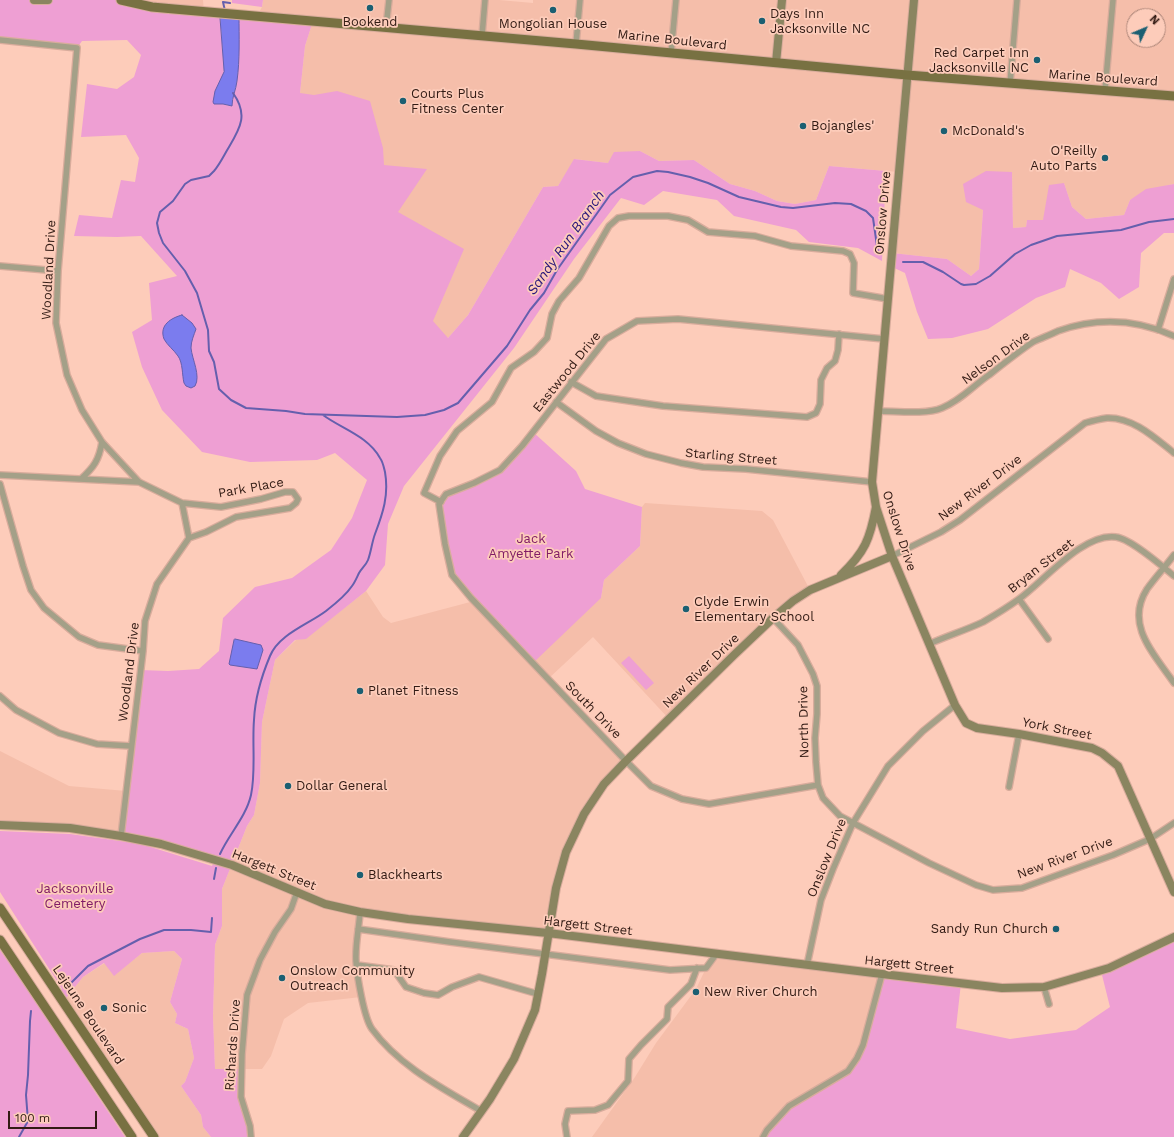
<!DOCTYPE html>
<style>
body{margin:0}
#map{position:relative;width:1174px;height:1137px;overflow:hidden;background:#fdccba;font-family:"Work Sans",sans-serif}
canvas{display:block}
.north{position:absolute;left:1126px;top:8px;width:40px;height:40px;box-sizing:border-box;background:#fdccba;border:1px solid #ac8578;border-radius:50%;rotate:46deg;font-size:11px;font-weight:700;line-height:16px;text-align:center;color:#321b14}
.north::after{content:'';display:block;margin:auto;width:14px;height:18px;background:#1b5f72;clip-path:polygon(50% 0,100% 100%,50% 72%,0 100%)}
.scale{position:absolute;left:8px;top:1111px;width:89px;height:18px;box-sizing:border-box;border:2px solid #321b14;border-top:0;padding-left:5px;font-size:12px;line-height:14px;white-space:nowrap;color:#321b14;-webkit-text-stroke:3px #fdccba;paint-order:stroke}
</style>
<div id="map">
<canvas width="1174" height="1137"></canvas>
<div class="north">N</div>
<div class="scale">100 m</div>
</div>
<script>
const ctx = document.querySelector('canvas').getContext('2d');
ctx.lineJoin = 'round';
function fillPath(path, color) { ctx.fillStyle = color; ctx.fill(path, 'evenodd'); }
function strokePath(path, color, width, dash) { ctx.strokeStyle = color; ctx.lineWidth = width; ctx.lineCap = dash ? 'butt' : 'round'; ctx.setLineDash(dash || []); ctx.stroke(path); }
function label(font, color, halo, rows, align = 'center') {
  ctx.font = font + ' "Work Sans",sans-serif'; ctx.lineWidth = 3.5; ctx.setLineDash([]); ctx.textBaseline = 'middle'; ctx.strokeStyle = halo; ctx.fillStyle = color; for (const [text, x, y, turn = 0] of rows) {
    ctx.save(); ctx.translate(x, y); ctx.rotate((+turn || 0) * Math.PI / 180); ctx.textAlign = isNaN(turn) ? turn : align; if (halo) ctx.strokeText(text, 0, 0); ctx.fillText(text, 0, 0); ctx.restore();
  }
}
fillPath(new Path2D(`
 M121,0H203L204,12Z
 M263,0H499L533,3V0H1174V184L1169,185L1130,200L1124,215L1086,219L1072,207L1064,183L1043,220H1027L1026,227L1013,228L1012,172L983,209L979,269L971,276L947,259L892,253L898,172L829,166L816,200L795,204L777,201L755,191L730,184L694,160L659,161L640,151L608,163L575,159L558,186L543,187L468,315L448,338L250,240L300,93L305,46L313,21L257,16L262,7ZM1134,16H1158V40H1134Z
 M645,503L762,511L773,520L810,590L793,601L669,719L593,637L548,679L626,761L604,784L570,841L548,933L360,912L356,960L361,997L308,1003L284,1019L271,1056L262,1069H215L213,1017L215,945L222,926V889L247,826L254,815L260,783L262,722L275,660L296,640L306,638L366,591L383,617L391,623L474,601L601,598L604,580L640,546L642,507Z
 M0,751L69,786L126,791L121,836L0,825Z
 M174,951L182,959L170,1002L177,1014L175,1023L188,1029L194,1058L185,1082L181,1086L201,1115L203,1127L211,1137H154L63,1002L83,977L105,963L114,975L142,953Z
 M717,953L882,974L863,1045L848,1070L763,1137H592L635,1077L656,1043L696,989L706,968Z`), '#f5beaa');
fillPath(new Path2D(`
 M0,0H121L220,13L224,72L214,104H223L231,106L237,83L239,38V15L313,21L305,46L300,93L314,95L337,91L370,101L383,148L384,165L427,169L398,212L464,249L433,321L448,338L468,315L543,187L558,186L574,159L608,163L614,152L640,151L659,161L694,160L730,184L755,191L777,201L795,204L816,200L829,166L886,171L882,261L858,248L809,242L796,230L734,216L717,200L663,191L644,205L621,198L574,259L514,348L404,486L388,524L385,565L366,591L306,639L295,640L275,660L262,722L260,783L254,815L247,826L222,889V926L215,945L213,1017L215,1069H243L241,1097L251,1137H211L203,1127L201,1115L181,1086L185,1082L194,1058L188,1029L175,1023L177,1014L170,1002L182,959L174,951L142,953L114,976L104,963L83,977L63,1002L58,994L62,989L0,892V831L70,834L141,844L212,866L215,860L121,836L140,670L168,671L199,669L219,651L223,618L255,587L292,578L331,550L352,518L367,480L335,453L317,460L250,462L202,452L162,410L142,367L132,332L152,320L149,283L177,276L141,236L117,237L74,236L79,215L112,218L121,180L135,182L139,158L126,135L81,137L87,84L117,89L134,77L141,55L127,40L82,41L77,48L0,40Z
 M232,0H263L262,7L232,3Z
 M986,171L1012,172L1013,228L1026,227L1027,220H1043L1049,185L1064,183L1072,207L1086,219L1124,215L1130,200L1146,189L1174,184V233H1164L1141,253L1139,287L1119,299L1101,283L1070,269L1065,287L1036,298L988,329L952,338L928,339L917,312L905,273L890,266L892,253L947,259L971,276L979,269L983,210L966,202L963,184Z
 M533,432L576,471L585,489L642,507L640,546L604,580L601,598L533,663L452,575L439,504L446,494L500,470Z
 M629,656L654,683L646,690L621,663Z
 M1174,937V1137H763L789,1106L848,1070L857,1058L882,974L961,983L956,1028L1010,1039L1076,1030L1110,1007L1101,971Z
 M0,950L72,1054L91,1086L125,1137H0Z`), '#ee9fd3');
const water = new Path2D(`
 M220,13L239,15C239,37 240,59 237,81C236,90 232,97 232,106L223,104H214L213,102L215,91L224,72Z
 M182,315L192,323L196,329C194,335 191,341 191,348C192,359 201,376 195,386L191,388L186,386L184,383C182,375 183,363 178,356C174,350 167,345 164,339C159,325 171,318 182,315Z
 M235,639L261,645L263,650L257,669L230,665L229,664L234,640Z`);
fillPath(water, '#7b7cee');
strokePath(water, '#655fad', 1);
strokePath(new Path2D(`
 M225,11L223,2L230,3
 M233,93C248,114 241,127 229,147C224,155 220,164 214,171L209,176L191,180L185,184L173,201L160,212L157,223L159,233L163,243L185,271L197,293L208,330L209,351L214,362L219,389L231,400L246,408L286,411L305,414L397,417L425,415L444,410L458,403L507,346L530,310L544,293L557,270L610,195L633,177L657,171L668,172L690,177L708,183L739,197L781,207L793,208L835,203L851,204L866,211L873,218L878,253
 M903,262H923L943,272L961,284L964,285L976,284L990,276L1015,254L1031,245L1057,236L1121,230L1149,222L1174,219
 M220,854C229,834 246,817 251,795C256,772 252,744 254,720C255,698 262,675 270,656C279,634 309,624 326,611C335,604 346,595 352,586C355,582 357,577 359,573C362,568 366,565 368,560C371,552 372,542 375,534C383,513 389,495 385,472C384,468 383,462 380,458C368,436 342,429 323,415
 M214,879L216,868
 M66,988L88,966L140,939L164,930H191L211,932L212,918
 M19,1137L28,1121L26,1095L28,1075L30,1021L31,1011`), '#655fad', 2);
const street = new Path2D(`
 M386,27L389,0
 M482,36L485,0
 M0,40L77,48L58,271L56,323L67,375L82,410L102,442L139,482L182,503L221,507L261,499L285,492H293L298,499L296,503L290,508L236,517L206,532L189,538
 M576,44L580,0
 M671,53L676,0
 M1010,84L1017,0
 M1105,90L1113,0
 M0,266L58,271
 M1158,330L1174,279
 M571,382L596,396L663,406L807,417L816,413L820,404L821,380L827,368L835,361L838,350L839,334
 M556,402L596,431L618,443L646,454L681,463L703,467L746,469L872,482
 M878,411C896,411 925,415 942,408C960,401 973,386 989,375C1003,364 1018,352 1033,342C1041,338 1050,335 1058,331C1098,317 1136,319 1174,336
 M0,475L139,482
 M81,479C94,467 99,460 102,442
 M0,484L23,566L31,590L44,608L79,637L98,645L143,651
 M441,502L424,493L440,456L457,431L492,402L511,368L534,352L547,338L552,314L559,301L579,278L609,226L618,218L629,216H668L688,220L708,232L755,236L791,246L843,251L850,254L854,263L853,293L888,299
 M1174,555C1165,567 1155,578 1147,589C1124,625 1155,655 1174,683
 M892,556L941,532L960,520L1085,423C1092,421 1100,419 1107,418C1133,417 1155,438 1174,453
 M1019,599L1048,639
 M773,618L798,645L813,674L817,686V714L815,738L816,762L818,785L823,798L840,816L929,863L976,885L993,890L1022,888L1113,855L1150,839L1174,823
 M929,644C947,636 966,630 983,622C995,615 1008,607 1019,599C1044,581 1084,532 1116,537C1131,539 1162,566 1174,576
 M0,696L16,710L59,733L97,744L131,746
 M818,785L709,804L682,799L651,786L626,761L471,598L452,575L445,544L439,504L446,494L474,483L500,470L522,446L606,339L637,321L678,319L884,339
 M1009,787L1019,734
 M121,836L143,651L145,621L157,584L189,538L182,503
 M360,912C359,928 355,945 356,961C357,976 364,1018 372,1029C399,1066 442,1088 481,1111
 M358,929L450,942L670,970L706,968L717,953
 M357,965L394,970L406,987L424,993L438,995L452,987L479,977L538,994
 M807,965L821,900L833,869L853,823L888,766L923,731L955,705
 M1044,987L1049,1004
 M251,1137L250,1126L241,1097L242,1054L247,995L260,960L275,932L291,909L297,892
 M567,1137L565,1124L568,1111L595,1110L608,1105L628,1081L629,1059L641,1045L667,1019L668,1007L691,984L697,968
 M763,1137L767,1130L789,1106L848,1071L857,1058L863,1045L882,974`);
const secondary = new Path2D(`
 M34,0H48
 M914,0L872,482L876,507L892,556L955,705L966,723L977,728L1019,734L1092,748L1102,753L1118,766L1174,892
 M776,63L782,0
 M841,575C865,552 870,539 876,507
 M0,825L70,828L121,836L161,844L232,865L325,904L360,912L408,919L548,933L882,974L1002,988L1044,987L1109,968L1174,937
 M463,1137L490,1099L514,1059L535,1010L542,974L556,888L566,852L584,814L604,784L626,761L734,655L773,618L793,601L810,590L892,556`);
const primary = new Path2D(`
 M121,0L152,7L174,9L576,44L907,75L1174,96
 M0,908L154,1137
 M0,940L132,1137`);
strokePath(street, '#d8ac9c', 8);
strokePath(secondary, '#d8ac9c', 10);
strokePath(primary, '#d8ac9c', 11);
strokePath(street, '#a4a088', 5.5);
strokePath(secondary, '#8a8560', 8);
strokePath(primary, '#787142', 9);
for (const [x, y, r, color] of [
 [370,8,4,"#1b5f72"],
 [553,10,4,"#1b5f72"],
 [762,21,4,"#1b5f72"],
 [1037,60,4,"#1b5f72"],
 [403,101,4,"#1b5f72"],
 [803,126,4,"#1b5f72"],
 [944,131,4,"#1b5f72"],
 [1105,158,4,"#1b5f72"],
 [686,609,4,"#1b5f72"],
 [360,691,4,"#1b5f72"],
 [288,786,4,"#1b5f72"],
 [360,875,4,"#1b5f72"],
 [1056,929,4,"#1b5f72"],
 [282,978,4,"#1b5f72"],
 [696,992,4,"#1b5f72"],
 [104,1008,4,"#1b5f72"]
]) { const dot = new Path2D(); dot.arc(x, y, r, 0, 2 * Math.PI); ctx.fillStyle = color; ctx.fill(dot); strokePath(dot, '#fdccba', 1.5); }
label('13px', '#321b14', '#fdccba', [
 ["Days Inn",770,14],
 ["Jacksonville NC",770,29],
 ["Bookend",370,22,"center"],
 ["Mongolian House",553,24,"center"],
 ["Red Carpet Inn",1029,53,"right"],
 ["Jacksonville NC",1029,68,"right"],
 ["Courts Plus",411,94],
 ["Fitness Center",411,109],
 ["Bojangles'",811,126],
 ["McDonald's",952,131],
 ["O'Reilly",1097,151,"right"],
 ["Auto Parts",1097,166,"right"],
 ["Clyde Erwin",694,602],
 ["Elementary School",694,617],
 ["Planet Fitness",368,691],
 ["Dollar General",296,786],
 ["Blackhearts",368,875],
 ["Sandy Run Church",1048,929,"right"],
 ["Onslow Community",290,971],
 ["Outreach",290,986],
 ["New River Church",704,992],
 ["Sonic",112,1008]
], 'left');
label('13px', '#321b14', '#fdccba', [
 ["Marine Boulevard",672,40,6],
 ["Marine Boulevard",1103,78,4],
 ["Onslow Drive",883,213,-85],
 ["Woodland Drive",49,270,-87],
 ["Nelson Drive",996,358,-36],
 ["Eastwood Drive",567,372,-51],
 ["Starling Street",731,457,5],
 ["Park Place",251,488,-10],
 ["New River Drive",980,488,-37],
 ["Onslow Drive",899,531,72],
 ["Bryan Street",1041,566,-38],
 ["New River Drive",701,671,-44],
 ["Woodland Drive",129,672,-83],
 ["South Drive",593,710,46],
 ["North Drive",804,722,-91],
 ["York Street",1057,729,11],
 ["Onslow Drive",827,858,-68],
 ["New River Drive",1065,858,-20],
 ["Hargett Street",274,870,22],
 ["Hargett Street",588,926,7],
 ["Hargett Street",909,965,6],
 ["Lejeune Boulevard",88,1015,56],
 ["Richards Drive",233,1045,-86]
]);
label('13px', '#811c67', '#fdccba', [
 ["Jack",531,539],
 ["Amyette Park",531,554],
 ["Jacksonville",75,889],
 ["Cemetery",75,904]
]);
label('italic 14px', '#29177c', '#fdccba', [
 ["Sandy Run Branch",566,243,-55]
]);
</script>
